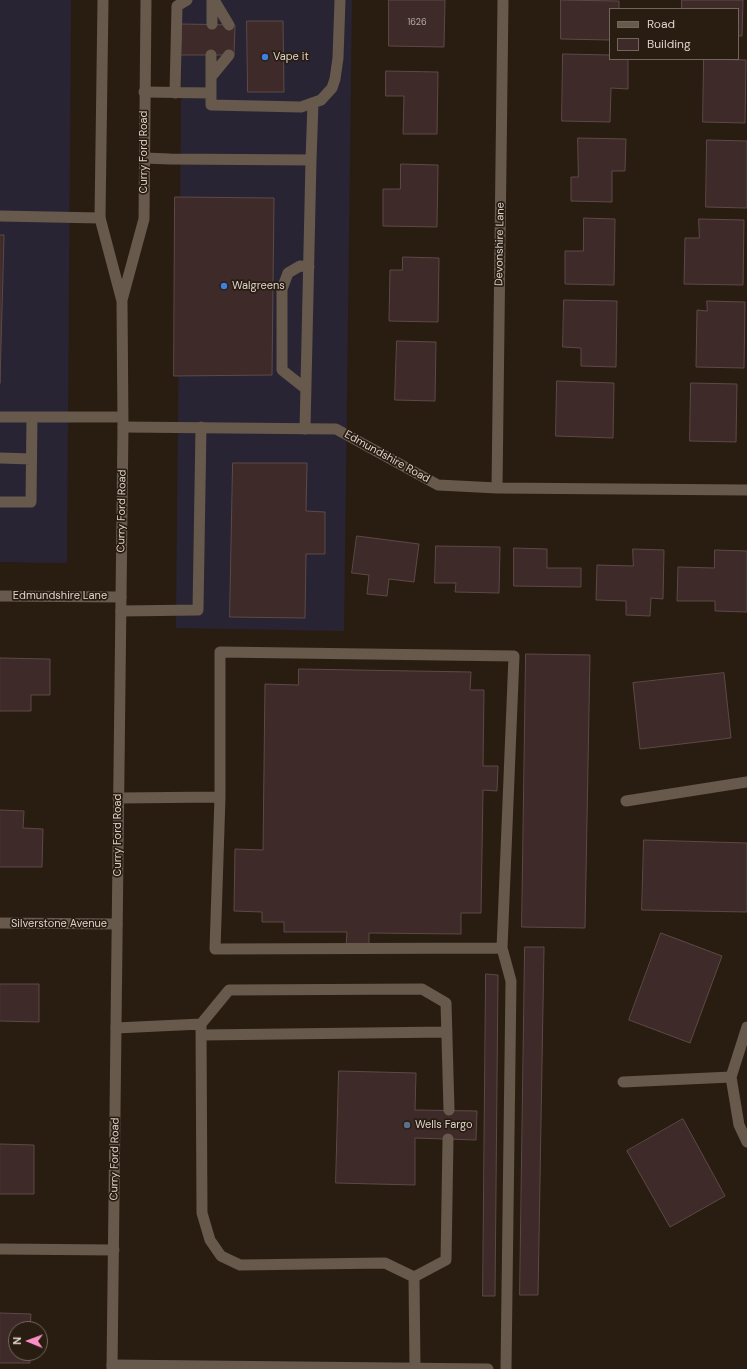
<!DOCTYPE html>
<style>
body{margin:0}
#map{position:relative;width:747px;height:1369px;overflow:hidden;background:#291d11;font-family:"DM Sans",sans-serif}
canvas{display:block}
.legend{position:absolute;left:609px;top:8px;width:130px;height:52px;box-sizing:border-box;background:#291d11;border:1px solid #71665c;margin:0;padding:5px 7px;list-style:none;font-size:12px;color:#ddd4cd}
.legend li{display:flex;align-items:center;gap:8px;height:20px}
.legend b{width:20px;border:1px solid #71665c}
.north{position:absolute;left:8px;top:1321px;width:40px;height:40px;box-sizing:border-box;background:#291d11;border:1px solid #71665c;border-radius:50%;rotate:271deg;font-size:11px;font-weight:700;line-height:16px;text-align:center;color:#ddd4cd}
.north::after{content:'';display:block;margin:auto;width:14px;height:18px;background:#fb8fc5;clip-path:polygon(50% 0,100% 100%,50% 72%,0 100%)}
</style>
<div id="map">
<canvas width="747" height="1369"></canvas>
<ul class="legend">
<li><b style="height:5px;background:#67594b"></b>Road</li>
<li><b style="height:11px;background:#3e2b29"></b>Building</li>
</ul>
<div class="north">N</div>
</div>
<script>
const ctx = document.querySelector('canvas').getContext('2d');
ctx.lineJoin = 'round';
function fillPath(path, color) { ctx.fillStyle = color; ctx.fill(path, 'evenodd'); }
function strokePath(path, color, width, dash) { ctx.strokeStyle = color; ctx.lineWidth = width; ctx.lineCap = dash ? 'butt' : 'round'; ctx.setLineDash(dash || []); ctx.stroke(path); }
function label(font, color, halo, rows, align = 'center') {
  ctx.font = font + ' "DM Sans",sans-serif'; ctx.lineWidth = 3.5; ctx.setLineDash([]); ctx.textBaseline = 'middle'; ctx.strokeStyle = halo; ctx.fillStyle = color; for (const [text, x, y, turn = 0] of rows) {
    ctx.save(); ctx.translate(x, y); ctx.rotate((+turn || 0) * Math.PI / 180); ctx.textAlign = isNaN(turn) ? turn : align; if (halo) ctx.strokeText(text, 0, 0); ctx.fillText(text, 0, 0); ctx.restore();
  }
}
fillPath(new Path2D(`
 M0,0H71L67,563L0,562Z
 M182,0H352L344,631L176,628Z`), '#292434');
const building = new Path2D(`
 M389,0H445L444,47L389,46Z
 M561,0L619,1V9H610V40L561,39Z
 M682,0H743L742,36H738V9H682Z
 M247,21H283L284,92H248Z
 M182,24L235,25L234,55H181Z
 M563,54L610,55V59H628V89L611,88L610,122L562,121Z
 M704,59L746,60L745,123L703,122Z
 M386,71L438,72L437,134H403L404,96H386Z
 M578,138L626,139L625,171H612V202L571,201V177H578Z
 M707,140L747,141V208L706,207Z
 M401,164L438,165L437,227L383,226V189H400Z
 M175,197L274,198L272,375L174,376Z
 M584,218L615,219L614,285L565,284V251H583Z
 M699,219L744,220L743,285L684,284L685,238H699Z
 M0,235H4L0,383Z
 M403,257L439,258L438,322L389,321L390,270H402Z
 M564,300L617,301L616,367L581,366V348L563,347Z
 M707,301L745,302L744,368L696,367L697,310L707,311Z
 M397,341L436,342L435,401L395,400Z
 M557,381L614,383L613,438L556,436Z
 M691,383L737,384L736,442L690,441Z
 M233,463H307L306,511L325,512V554H306L305,618L230,617Z
 M357,536L419,544L414,582L389,579L387,596L367,594L369,575L352,573Z
 M436,546L500,547L499,593L455,592L456,583H435Z
 M514,548L547,549V568H581V587L514,586Z
 M633,549L664,550L663,599L651,598L650,616L626,615V601L596,600L597,565L633,566Z
 M715,550L747,551V612L715,611V601H677L678,567L714,568Z
 M526,654L590,655L585,928L522,927Z
 M0,658L50,659V695H31V711H0Z
 M299,669L471,672L470,690H484L483,766H498L497,791L483,790L481,913H461V934L369,933V947H346L347,932H284V922H262V912L234,911L235,849L263,850L265,684L298,685Z
 M724,673L731,738L640,749L633,683Z
 M0,810L24,811L23,828L43,829L42,867H0Z
 M644,840L747,843V912L642,910Z
 M661,933L722,956L690,1043L629,1020Z
 M525,947H544L538,1295H520Z
 M486,974L498,975L495,1296H483Z
 M0,984H39V1022L0,1021Z
 M339,1071L416,1073L415,1110L477,1111L476,1140L415,1138V1185L336,1183Z
 M683,1119L725,1196L670,1227L627,1151Z
 M0,1144L34,1145V1194H0Z
 M0,1313L31,1314L30,1329H16V1353H30V1363H0Z`);
fillPath(building, '#3e2b29');
strokePath(building, '#5d4947', 1);
strokePath(new Path2D(`
 M214,0L229,25
 M212,24V0
 M211,77L229,55
 M144,92L211,93V105L301,107L321,100L332,88L335,79L338,58L340,0
 M175,93L177,6L187,0
 M211,93V55
 M144,158L170,159L311,160L305,429
 M311,160L313,103
 M0,216L100,218
 M306,389L282,370V289L288,273L300,266L309,267
 M0,417H122
 M0,458L31,459
 M0,502H31L32,417
 M121,611L198,610L201,427
 M118,798L220,797V652L514,656L502,948L215,949L220,797
 M626,801L747,782
 M502,948L511,981L506,1369
 M201,1024L229,990L422,989L446,1003L449,1110
 M747,1027L731,1077L739,1125L747,1142
 M116,1028L201,1024L202,1213L210,1240L221,1256L240,1265L385,1263L414,1277
 M201,1035L447,1032
 M623,1082L731,1077
 M415,1368L414,1277L446,1260L448,1139`), '#67594b', 11);
strokePath(new Path2D(`
 M123,427L336,429L438,485L497,488L747,490
 M497,488L503,0
 M0,596L121,597
 M0,923L117,924
 M0,1249L114,1250
 M112,1365L488,1369`), '#67594b', 11);
strokePath(new Path2D(`
 M103,0L100,218L122,301L123,427L112,1369
 M122,300L144,219L146,0`), '#67594b', 11);
for (const [x, y, r, color] of [
 [265,57,4,"#3f7fe0"],
 [224,286,4,"#3f7fe0"],
 [407,1125,4,"#5c6f8a"]
]) { const dot = new Path2D(); dot.arc(x, y, r, 0, 2 * Math.PI); ctx.fillStyle = color; ctx.fill(dot); strokePath(dot, '#291d11', 1.5); }
label('9px', '#b5aaa4', null, [
 ["1626",417,23]
]);
label('11px', '#ddd4cd', '#291d11', [
 ["Vape it",273,57],
 ["Walgreens",232,286],
 ["Wells Fargo",415,1125]
], 'left');
label('11px', '#ddd4cd', '#291d11', [
 ["Curry Ford Road",144,152,-90],
 ["Devonshire Lane",500,244,-89],
 ["Edmundshire Road",387,457,29],
 ["Curry Ford Road",122,511,-89],
 ["Edmundshire Lane",60,596],
 ["Curry Ford Road",118,835,-90],
 ["Silverstone Avenue",59,924],
 ["Curry Ford Road",115,1159,-89]
]);
</script>
